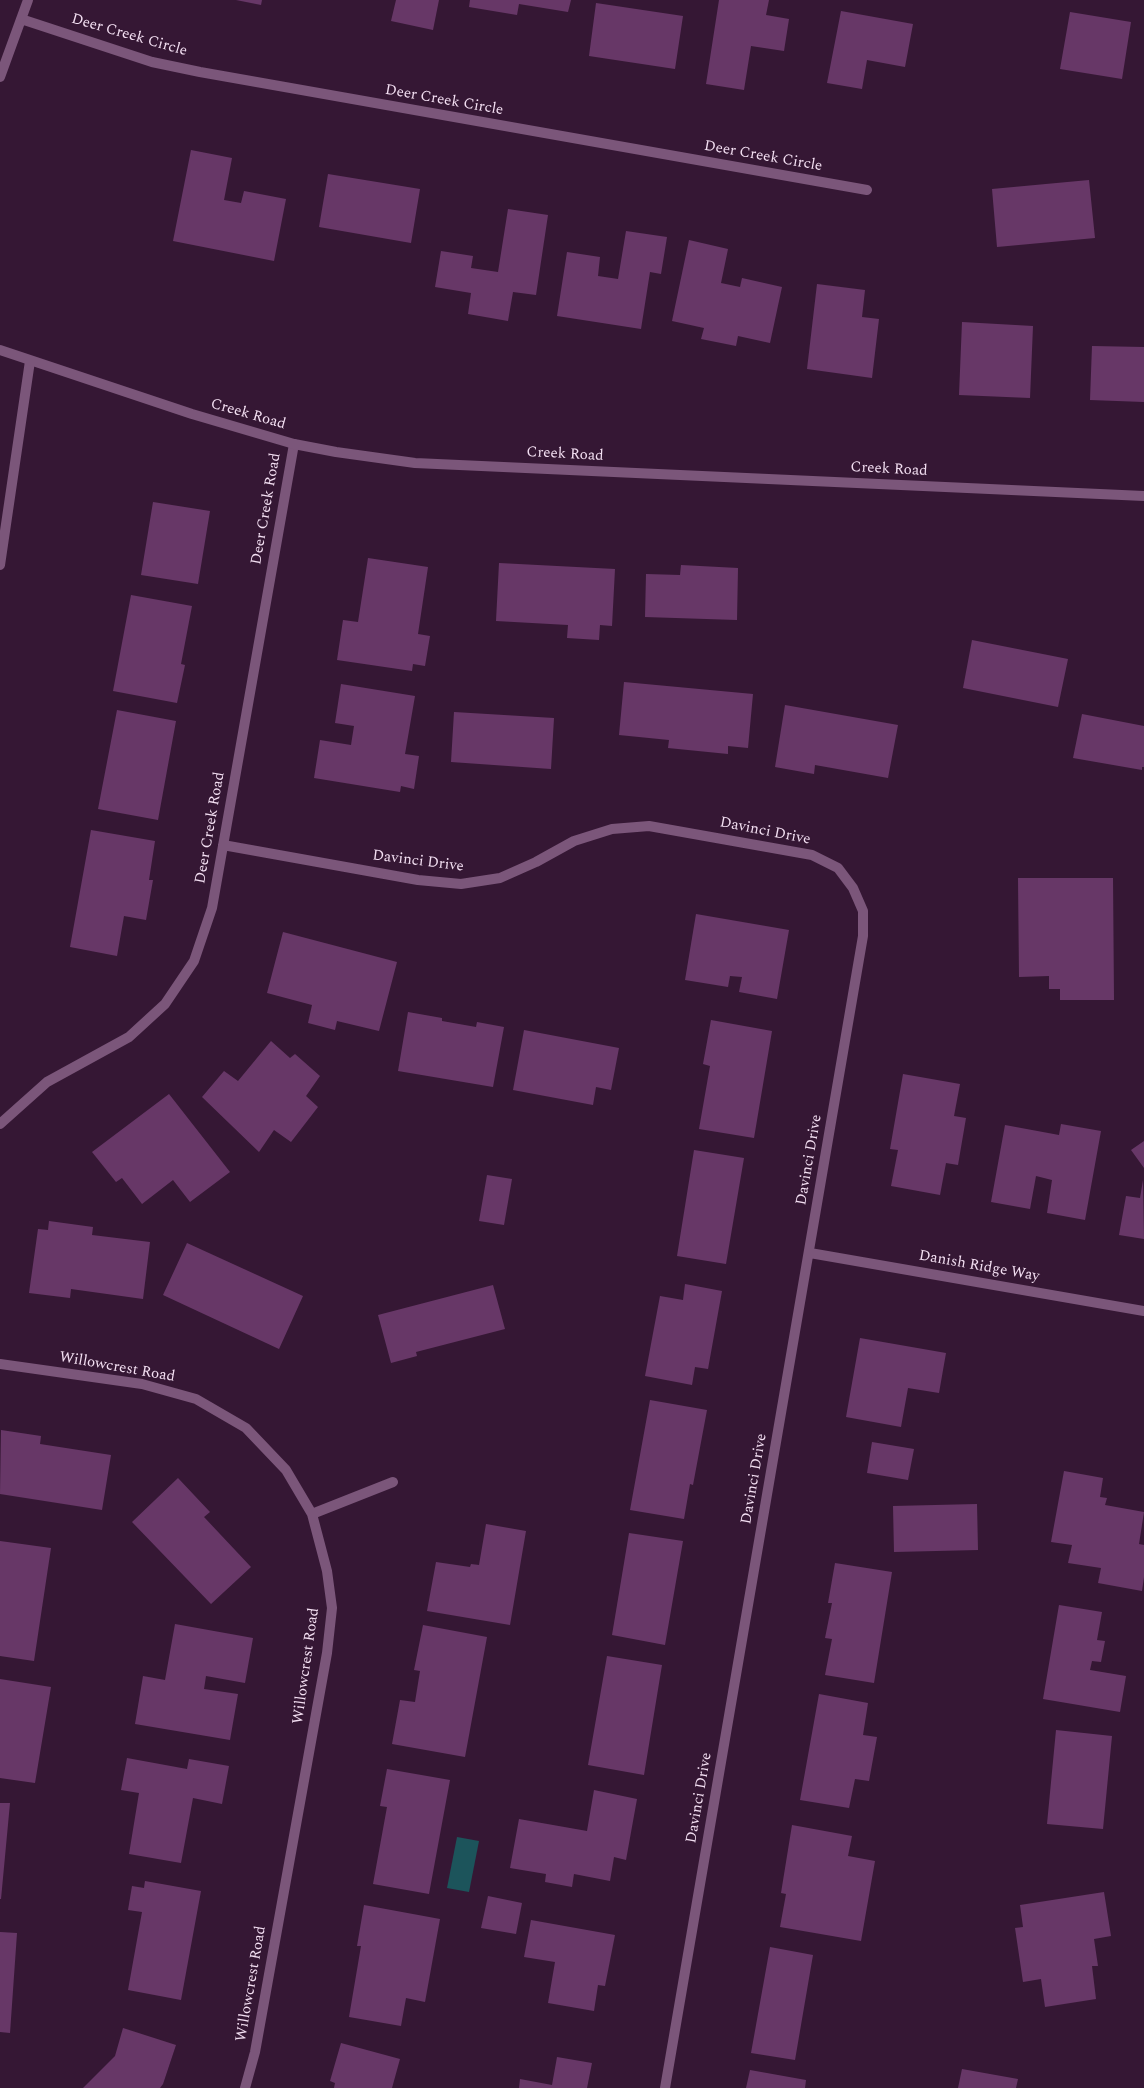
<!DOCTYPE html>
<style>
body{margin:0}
canvas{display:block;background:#351734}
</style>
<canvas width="1144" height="2088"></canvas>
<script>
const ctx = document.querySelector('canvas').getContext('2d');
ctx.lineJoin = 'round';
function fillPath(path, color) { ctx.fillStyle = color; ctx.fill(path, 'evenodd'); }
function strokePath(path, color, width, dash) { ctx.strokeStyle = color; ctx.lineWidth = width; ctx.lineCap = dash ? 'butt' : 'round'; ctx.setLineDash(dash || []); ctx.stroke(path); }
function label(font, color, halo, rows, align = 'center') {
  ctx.font = font + ' Spectral,serif'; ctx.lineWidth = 3; ctx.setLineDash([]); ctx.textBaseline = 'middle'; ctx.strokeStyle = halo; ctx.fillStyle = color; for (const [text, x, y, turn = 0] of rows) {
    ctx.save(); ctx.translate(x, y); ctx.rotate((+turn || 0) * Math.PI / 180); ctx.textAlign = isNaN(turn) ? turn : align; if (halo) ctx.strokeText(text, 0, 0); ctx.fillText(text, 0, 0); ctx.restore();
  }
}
fillPath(new Path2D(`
 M457,1837L479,1841L469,1892L447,1888Z`), '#1c545b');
fillPath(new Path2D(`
 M236,0H262L261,5Z
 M396,0H439L433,30L391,21Z
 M470,0H571L568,12L519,4L517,15L469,7Z
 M719,0H769L766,15L789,19L784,51L751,46L744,90L706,84Z
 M596,3L683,16L675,69L589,56Z
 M841,11L913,24L905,67L867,60L862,89L827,83Z
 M1070,12L1131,22L1122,79L1060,69Z
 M191,150L232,158L224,200L241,203L244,191L286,199L274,261L173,241Z
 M328,174L420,189L411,243L319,227Z
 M1089,180L1095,238L997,247L992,189Z
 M508,209L548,215L536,295L513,292L508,321L468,314L471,293L435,287L441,251L473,256L471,268L498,272Z
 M626,231L667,237L661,274L650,272L641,329L557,316L567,252L600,257L598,276L618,279Z
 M689,240L728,249L721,283L740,287L742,278L782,287L770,343L738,336L736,346L701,339L704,328L672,321Z
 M817,284L865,290L862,317L879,319L872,378L807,369Z
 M962,322L1033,326L1030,398L959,395Z
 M1092,346L1144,347V402L1090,400Z
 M153,502L210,511L198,584L141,575Z
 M368,558L428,567L418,634L430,636L425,666L413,664L412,671L337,660L343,620L358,622Z
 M499,563L615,569L612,626L600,625L599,640L567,638L568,625L496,621Z
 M681,565L738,568L737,620L645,617L646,574L680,575Z
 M131,595L192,606L181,664L185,665L177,703L113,691Z
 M972,640L1068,659L1058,707L963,688Z
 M624,682L753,694L748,748L728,746V754L668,748L669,740L619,735Z
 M341,684L415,696L405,754L419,756L414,789L401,786L400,792L314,778L320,740L351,745L354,726L335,723Z
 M785,705L898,725L888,778L815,765L814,774L775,767Z
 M117,710L176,721L158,820L98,809Z
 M454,712L554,718L551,769L451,762Z
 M1082,714L1144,726V767H1142V770L1073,758Z
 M91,830L155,841L149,880H153L146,920L124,916L117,956L70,947Z
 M1018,878H1113L1114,1000H1060V989H1049V976L1019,977Z
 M696,914L789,930L777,999L739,992L742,977L730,976L728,987L685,980Z
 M283,932L397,962L379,1031L337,1021L335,1030L308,1023L312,1005L267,993Z
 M408,1012L442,1018V1021L476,1027L477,1022L504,1027L493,1087L398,1071Z
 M711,1020L772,1031L754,1138L699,1129L710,1066L703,1064Z
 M524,1030L619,1048L611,1090L596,1087L593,1105L513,1090Z
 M271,1041L290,1058L295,1054L320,1076L306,1096L318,1107L291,1142L274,1130L259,1152L202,1097L224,1071L238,1081Z
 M903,1074L960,1084L954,1116L966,1118L958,1165L946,1163L940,1195L891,1186L898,1150L890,1149Z
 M169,1094L230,1172L190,1202L173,1180L142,1204L122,1178L116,1182L92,1152Z
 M1061,1124L1101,1131L1085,1220L1047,1213L1052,1180L1036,1176L1030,1209L991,1202L1005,1125L1059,1135Z
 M1144,1141V1168L1131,1150Z
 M694,1150L744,1158L726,1264L677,1256Z
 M487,1175L512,1179L504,1225L479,1221Z
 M1143,1180L1144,1239L1119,1235L1126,1196L1140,1198Z
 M49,1221L93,1227L92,1235L150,1242L143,1299L71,1289L70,1298L29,1293L38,1229L48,1230Z
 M187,1243L303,1296L279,1349L163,1295Z
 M685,1284L722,1291L708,1369L695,1367L692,1385L645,1376L660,1296L683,1300Z
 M493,1285L505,1329L416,1352L417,1356L391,1363L378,1315Z
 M860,1338L946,1353L939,1393L908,1388L901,1427L846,1417Z
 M650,1400L707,1410L693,1485L690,1484L684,1519L630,1510Z
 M1,1430L41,1436L40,1444L111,1455L102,1510L0,1494Z
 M872,1442L914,1449L908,1480L867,1473Z
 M1064,1471L1103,1478L1100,1497L1107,1498L1105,1505L1144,1512L1139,1544L1144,1545V1577L1142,1591L1098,1583L1101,1568L1068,1563L1072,1545L1051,1542Z
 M178,1478L210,1512L204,1517L251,1567L211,1604L132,1522Z
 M977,1504L978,1550L894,1552L893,1506Z
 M486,1524L526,1531L510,1625L427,1611L436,1562L470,1567L471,1564L479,1565Z
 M629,1533L683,1541L665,1645L612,1635Z
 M0,1541L51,1548L34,1661L0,1656Z
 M835,1563L892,1572L874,1683L825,1675L832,1639L825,1638L832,1603H828Z
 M1059,1605L1102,1612L1097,1640L1105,1641L1101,1662L1092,1661L1090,1670L1126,1676L1120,1712L1043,1699Z
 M175,1624L253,1638L245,1683L206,1676L204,1689L238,1694L230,1740L135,1724L143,1676L165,1680Z
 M423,1625L487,1637L465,1757L392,1744L400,1700L415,1702L420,1671L414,1670Z
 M607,1656L662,1665L644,1775L588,1765Z
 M0,1679L51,1687L35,1783L0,1778Z
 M819,1694L868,1703L863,1735L877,1737L869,1781L855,1779L849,1808L800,1800Z
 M1056,1730L1112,1736L1103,1829L1047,1824Z
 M127,1758L187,1769L189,1759L229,1766L222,1804L193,1798L181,1863L129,1854L139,1793L121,1790Z
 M387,1769L450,1780L429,1894L373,1884L387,1807L380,1806Z
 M594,1790L637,1799L626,1860L614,1857L610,1881L574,1874L572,1887L545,1882L546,1874L510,1868L519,1819L587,1831Z
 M0,1803H10L1,1899H0Z
 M792,1825L852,1836L848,1856L875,1861L861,1941L780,1927L786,1894L781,1893Z
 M145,1881L201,1891L181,2000L128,1990L142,1912L128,1910L132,1886L144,1888Z
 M1104,1892L1111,1936L1094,1939L1098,1966H1092L1096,1999L1045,2007L1041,1979L1023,1982L1015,1928L1023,1927L1020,1905Z
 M488,1896L522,1903L516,1934L481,1928Z
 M364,1905L440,1919L425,2002L406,1998L401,2026L349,2017L361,1946H357Z
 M531,1920L615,1935L605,1986L598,1985L594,2011L548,2003L555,1962L524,1957Z
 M0,1932L17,1933L10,2033L0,2032Z
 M770,1947L813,1955L795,2060L751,2053Z
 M123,2028L176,2045L163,2084L160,2088H83L115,2056Z
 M341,2043L400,2059L392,2088H334L335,2083L330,2081Z
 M557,2057L592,2063L587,2088H519L520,2079L552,2085Z
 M962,2069L1018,2079L1016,2088H958Z
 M750,2070L806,2080L805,2088H746Z`), '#673767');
strokePath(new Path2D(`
 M21,19L152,62L200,72L867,190
 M0,77L28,0
 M0,565L30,361
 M223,845L418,880L461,884L500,878L536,862L574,841L612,829L649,826L812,855L838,868L853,888L863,911V936L665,2088
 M0,1124L47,1082L129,1037L165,1004L194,961L212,908L294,444
 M810,1253L1144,1311
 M0,1364L142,1384L196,1399L246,1428L286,1470L312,1514L327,1571L332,1608L327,1653L255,2052L245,2088
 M312,1514L393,1482`), '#7b567a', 10);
strokePath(new Path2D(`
 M0,350L192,414L294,444L336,452L415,463L1144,496`), '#7b567a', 10);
label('15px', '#f3dff2', '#351734', [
 ["Deer Creek Circle",129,36,16],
 ["Deer Creek Circle",444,101,10],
 ["Deer Creek Circle",763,157,10],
 ["Creek Road",248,415,16],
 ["Creek Road",565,455,3],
 ["Creek Road",889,470,3],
 ["Deer Creek Road",267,509,-80],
 ["Deer Creek Road",211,828,-80],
 ["Davinci Drive",765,832,11],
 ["Davinci Drive",418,862,7],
 ["Davinci Drive",810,1160,-80],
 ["Danish Ridge Way",979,1267,10],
 ["Willowcrest Road",117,1368,10],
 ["Davinci Drive",755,1479,-80],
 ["Willowcrest Road",307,1666,-82],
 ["Davinci Drive",700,1798,-80],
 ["Willowcrest Road",252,1984,-80]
]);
</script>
